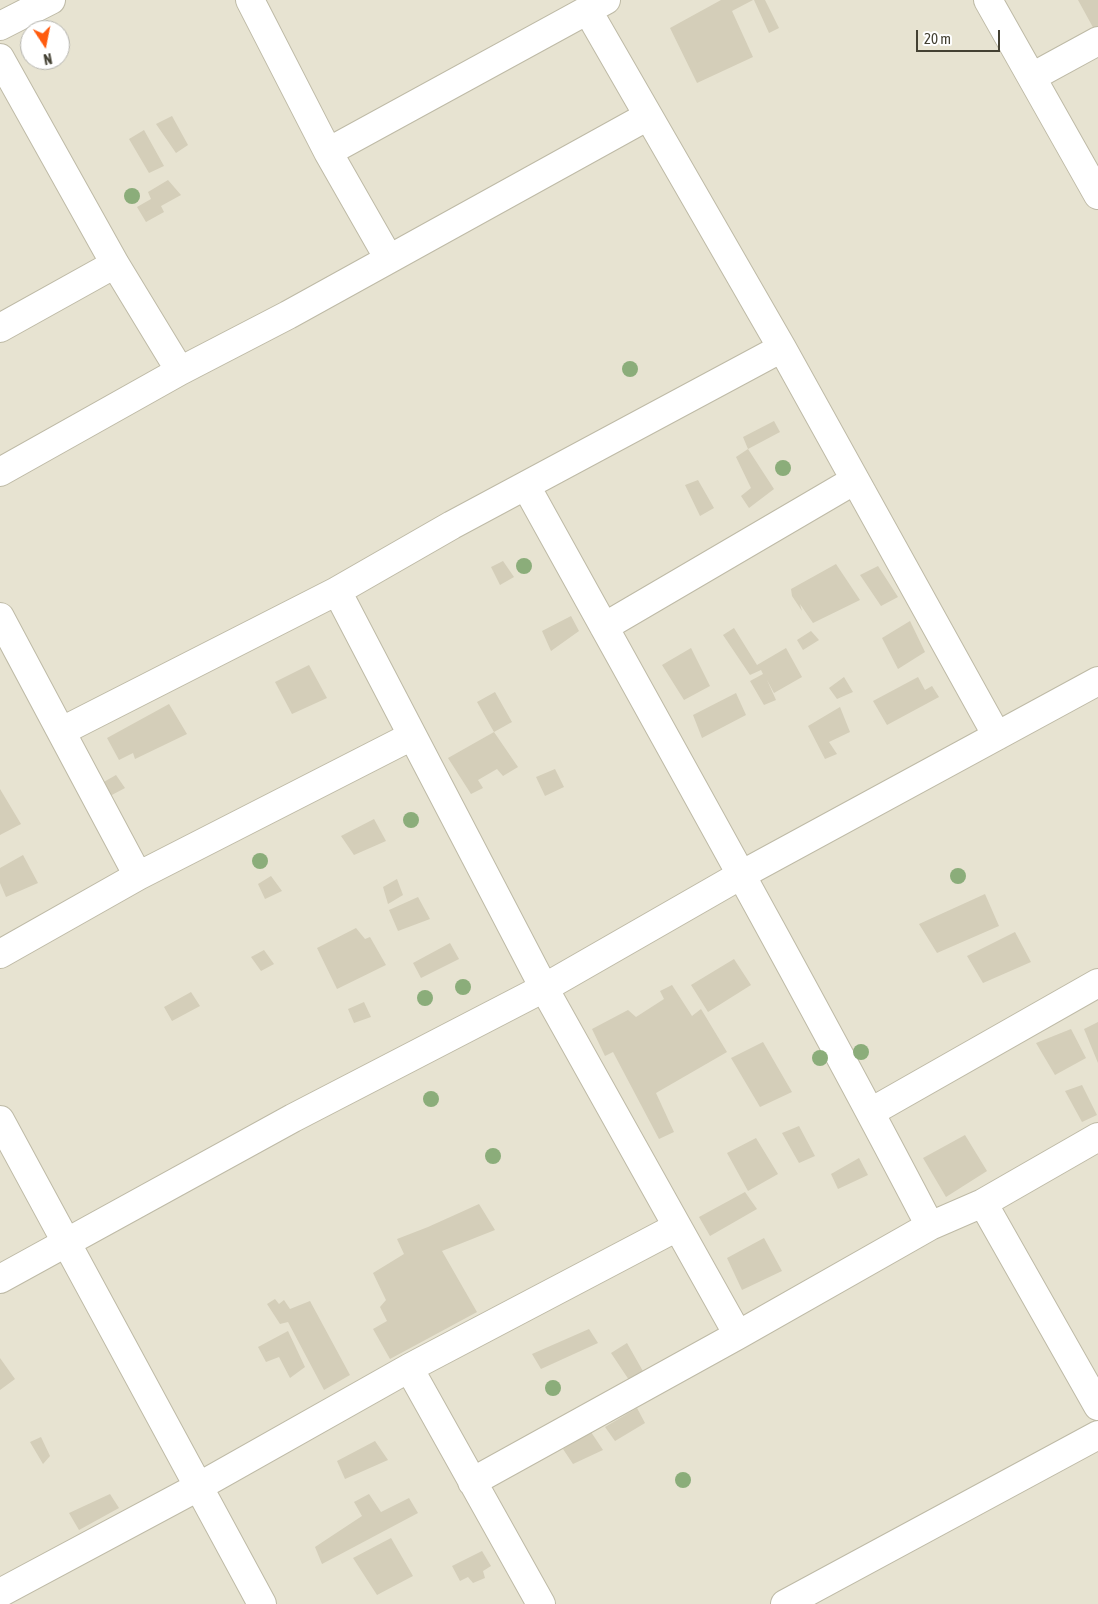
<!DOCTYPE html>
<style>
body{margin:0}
#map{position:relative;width:1098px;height:1604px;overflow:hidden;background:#f2f0e3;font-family:"Asap Condensed",sans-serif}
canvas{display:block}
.north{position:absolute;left:20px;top:20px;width:50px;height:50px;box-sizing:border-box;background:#fff;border:1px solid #b4b3ad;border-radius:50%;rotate:169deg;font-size:14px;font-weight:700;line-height:20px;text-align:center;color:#444133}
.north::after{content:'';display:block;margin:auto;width:18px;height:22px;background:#ff5b0e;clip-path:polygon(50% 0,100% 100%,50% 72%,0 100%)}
.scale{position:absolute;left:916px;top:30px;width:84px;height:22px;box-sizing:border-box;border:2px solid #444133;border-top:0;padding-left:6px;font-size:15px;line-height:18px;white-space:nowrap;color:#444133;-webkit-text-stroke:4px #fff;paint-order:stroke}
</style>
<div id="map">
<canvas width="1098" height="1604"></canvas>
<div class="north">N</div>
<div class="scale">20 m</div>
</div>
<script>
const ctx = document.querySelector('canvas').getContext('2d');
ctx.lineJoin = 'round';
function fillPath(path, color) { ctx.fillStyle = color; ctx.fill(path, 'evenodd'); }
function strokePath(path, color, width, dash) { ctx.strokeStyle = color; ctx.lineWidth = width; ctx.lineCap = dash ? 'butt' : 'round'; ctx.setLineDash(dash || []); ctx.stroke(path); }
fillPath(new Path2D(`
 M0,0H1098V1604H0ZM30,30H60V60H30Z`), '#e7e3d1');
fillPath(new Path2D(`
 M721,0H753L732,11L753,57L697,83L670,28Z
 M754,0H765L779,28L769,33Z
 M1078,0H1098V30L1095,31Z
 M172,116L188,145L176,153L156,124Z
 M144,130L164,166L149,173L129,139Z
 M168,180L181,195L161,206L164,212L146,222L137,207L151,199L148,192Z
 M774,421L780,432L748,449L774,489L749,508L741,496L751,488L736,457L748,449L743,437Z
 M698,480L714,508L700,516L685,485Z
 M503,561L514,577L500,585L491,567Z
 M836,564L860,600L813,623L800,604L802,611L792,596L791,589Z
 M878,566L898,597L881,606L860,575Z
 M571,616L579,631L551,651L542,631Z
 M910,621L925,652L898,669L882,638Z
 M734,628L757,665L786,648L802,677L774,693L767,680L776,700L764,705L750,681L763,674L761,670L750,675L723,635Z
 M811,631L819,640L803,650L797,640Z
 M691,648L710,686L684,700L662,665Z
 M309,665L327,698L292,714L275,682Z
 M844,677L853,692L837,699L829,688Z
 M918,677L925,690L932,686L939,697L887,725L873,701Z
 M495,692L512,722L494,732L477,702Z
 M736,693L746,715L702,738L693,715Z
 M169,704L187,734L135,759L133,753L119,760L107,738Z
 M840,707L850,732L829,742L837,754L825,759L808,726Z
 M494,732L518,767L503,776L497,769L478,780L483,788L471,794L448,758Z
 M555,769L564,787L545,796L536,777Z
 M116,775L125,788L108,797L102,783Z
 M0,789L21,824L0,835Z
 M374,819L386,841L354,855L341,836Z
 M23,855L38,883L6,897L0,883V868Z
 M271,876L282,891L265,899L258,884Z
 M397,879L403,895L388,904L383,887Z
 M985,894L999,926L937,953L919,924Z
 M418,897L430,919L398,931L389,910Z
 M356,928L365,939L370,937L386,965L337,989L317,948Z
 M1015,932L1031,962L983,983L967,956Z
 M450,943L459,959L421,978L413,963Z
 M264,950L274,964L261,971L251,957Z
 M734,959L751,985L708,1012L691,985Z
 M672,985L692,1016L701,1009L727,1052L656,1093L674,1132L659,1139L613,1052L605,1056L592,1029L628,1010L636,1017L664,999L660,991Z
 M191,992L200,1006L172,1021L164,1007Z
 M364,1002L371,1017L354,1023L348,1009Z
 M1098,1022V1063L1084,1029Z
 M1071,1029L1086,1058L1055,1075L1036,1043Z
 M763,1042L792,1092L760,1107L731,1058Z
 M1082,1085L1097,1115L1082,1122L1065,1091Z
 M799,1126L815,1156L799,1163L782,1133Z
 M965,1135L987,1171L946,1197L923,1158Z
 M756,1138L778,1174L748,1191L727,1153Z
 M859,1158L868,1175L838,1189L831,1174Z
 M745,1192L757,1209L710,1236L699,1217Z
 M479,1204L495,1230L442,1251L477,1312L390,1359L373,1329L387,1321L380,1307L386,1300L373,1273L404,1254L397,1239L428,1227Z
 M764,1238L782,1271L742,1290L727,1258Z
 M275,1299L279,1304L284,1300L290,1309L310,1301L350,1375L324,1390L288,1322L280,1324L267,1304Z
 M589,1329L598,1343L541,1369L532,1354Z
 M288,1331L305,1367L290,1378L279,1357L266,1362L258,1347Z
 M627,1343L644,1373L629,1380L611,1353Z
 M0,1358L15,1379L0,1390Z
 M637,1408L645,1423L615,1441L605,1427Z
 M591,1432L603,1450L573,1464L563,1449Z
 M41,1437L50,1456L43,1464L30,1442Z
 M375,1441L388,1460L345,1479L337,1461Z
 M110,1494L119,1508L79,1530L69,1513Z
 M369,1494L381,1512L409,1498L418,1513L322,1564L315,1547L362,1516L354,1502Z
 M391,1538L413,1576L377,1595L353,1558Z
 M482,1551L491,1566L483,1571L485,1578L473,1583L468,1577L460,1581L452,1566Z`), '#d4ceb9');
const minor = new Path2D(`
 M250,0L328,152L389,259
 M988,0L1098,195
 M588,11L782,348L997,736
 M0,26L51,0
 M0,58L115,264L180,371
 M1032,77L1098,41
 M328,152L606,0
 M0,328L115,264
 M0,472L180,371L288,315L648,116
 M526,486C662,732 800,977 930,1226
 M337,591L544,988L738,1335
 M0,617L138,876
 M604,627L855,480
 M62,731L337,591L452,525L782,348
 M0,954L138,876L412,736
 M871,1112L1098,983
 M0,1120L262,1604
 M983,1203L1098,1406
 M0,1279L293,1118L544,988L741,875L1098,681
 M409,1368L541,1604
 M472,1482L738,1335L930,1226L983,1203L1098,1137
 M0,1593L198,1487L409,1368L677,1227
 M785,1604L1098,1435`);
strokePath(minor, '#bebaa6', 30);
strokePath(minor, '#fff', 28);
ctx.fillStyle = '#8bad7a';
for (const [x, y] of [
 [132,196],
 [630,369],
 [783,468],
 [524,566],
 [411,820],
 [260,861],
 [958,876],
 [463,987],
 [425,998],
 [861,1052],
 [820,1058],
 [431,1099],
 [493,1156],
 [553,1388],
 [683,1480]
]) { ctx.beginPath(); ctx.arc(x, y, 8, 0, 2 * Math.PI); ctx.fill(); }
</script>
